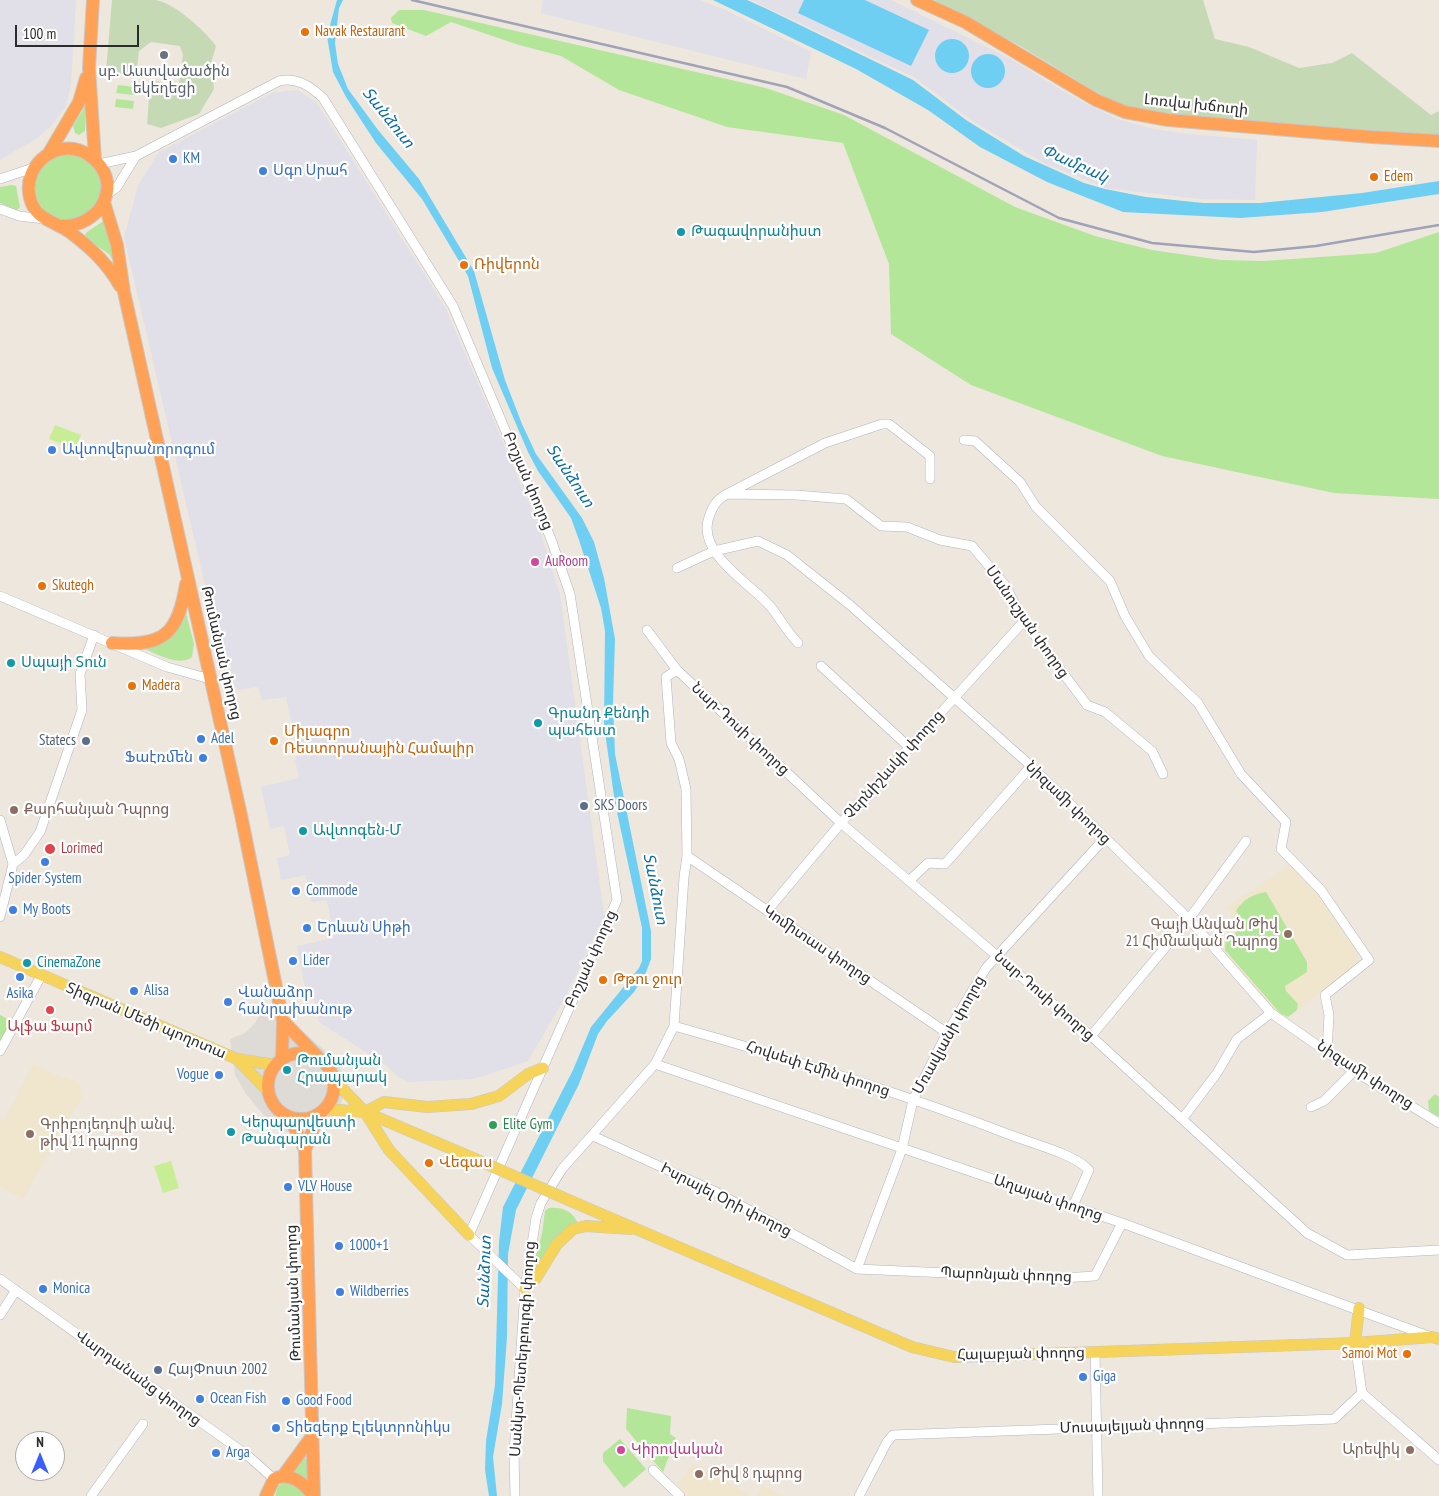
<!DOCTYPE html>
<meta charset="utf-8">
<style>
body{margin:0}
#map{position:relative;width:1439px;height:1496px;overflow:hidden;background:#eee7de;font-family:"PT Sans Narrow",sans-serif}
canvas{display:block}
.north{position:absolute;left:15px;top:1431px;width:50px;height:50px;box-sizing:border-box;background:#fff;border:1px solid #ababab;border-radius:50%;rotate:0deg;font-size:14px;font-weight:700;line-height:20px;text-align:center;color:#2c2c2c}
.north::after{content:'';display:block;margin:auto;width:18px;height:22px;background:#3a5dff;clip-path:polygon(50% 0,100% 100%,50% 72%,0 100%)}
.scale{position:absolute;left:15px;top:25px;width:124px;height:22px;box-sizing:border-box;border:2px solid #2c2c2c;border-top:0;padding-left:6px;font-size:15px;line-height:18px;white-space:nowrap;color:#2c2c2c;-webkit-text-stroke:4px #fff;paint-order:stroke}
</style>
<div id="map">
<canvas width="1439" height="1496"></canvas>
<div class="north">N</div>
<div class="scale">100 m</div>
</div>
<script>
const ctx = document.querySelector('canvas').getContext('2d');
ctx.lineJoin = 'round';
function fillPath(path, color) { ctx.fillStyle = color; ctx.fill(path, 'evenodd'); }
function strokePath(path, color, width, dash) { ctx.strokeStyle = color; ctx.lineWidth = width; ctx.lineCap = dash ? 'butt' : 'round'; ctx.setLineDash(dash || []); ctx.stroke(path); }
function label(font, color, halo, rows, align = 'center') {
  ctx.font = font + ' "PT Sans Narrow","Noto Sans Armenian",sans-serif'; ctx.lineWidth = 4.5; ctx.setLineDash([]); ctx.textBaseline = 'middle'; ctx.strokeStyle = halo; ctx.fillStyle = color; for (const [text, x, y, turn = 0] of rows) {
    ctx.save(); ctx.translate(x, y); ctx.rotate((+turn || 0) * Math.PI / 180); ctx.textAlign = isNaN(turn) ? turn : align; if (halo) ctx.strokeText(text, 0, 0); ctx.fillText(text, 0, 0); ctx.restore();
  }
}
fillPath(new Path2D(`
 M0,0H76L71,83L66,106L52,125L37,138L0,160Z
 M543,0H699L723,9L811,52L806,79L541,13Z
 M751,0H891L1009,58L1075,98L1117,119L1153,129L1189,134L1257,140L1255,200L1201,199L1106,188L1046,164L974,122L914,77Z
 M298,90L317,103L446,309L538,525L560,594L604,915L567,994L528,1061L474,1079L409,1082L398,1077L387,1066L319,1022L311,987H305L297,946L334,938L327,900L311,902L306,875L281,880L277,858L290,855L284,826L270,829L261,787L299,778L295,760L298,754L286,697L262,700L258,687L238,690L226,672L232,669L229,658H222L124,237L138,186L158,153L272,93Z`), '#e1dfe7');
fillPath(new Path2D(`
 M1290,865L1317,894L1358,949V965L1287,1018L1279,1014L1224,951L1219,942L1240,926L1226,907Z
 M33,1064L59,1076L79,1082L82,1097L23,1199L0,1187V1119L3,1121Z
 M693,1463L752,1496H689L677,1486Z
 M762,1486H763L785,1496H756Z`), '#f0e5cd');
fillPath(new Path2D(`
 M399,10H424L766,88L844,115L1015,207L1095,236L1152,250L1221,260L1264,261L1376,253L1439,232V499L1334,493L1162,456L971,385L891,334L889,264L843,143L727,127L619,90L561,56L519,45L451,22L426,36L392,23L391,18Z
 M118,85L136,87L134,95L116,93Z
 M86,99L85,131L79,135L75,133L73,126L83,110Z
 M116,99L134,101L133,109L115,107Z
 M35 187a33 33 0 1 1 66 0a33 33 0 1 1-66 0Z
 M12,185L16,186L20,207L17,210L0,203V187Z
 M105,220L116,266L109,254L84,237L87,232Z
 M184,605L194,644L192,657C178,668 153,652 139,646L148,645Z
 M1266,892L1307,962V972L1285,986L1286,991L1298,1004L1297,1010L1288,1017L1280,1013L1225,950L1226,940L1242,928V921L1236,911C1242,900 1253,894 1266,892Z
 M0,1015L12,1021L0,1043Z
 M1435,1094L1439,1097V1117L1429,1111L1428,1101Z
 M549,1208C562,1207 572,1211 578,1223L548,1248L537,1268L534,1262L542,1234L545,1211Z
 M627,1408L671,1416L670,1434L676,1438L663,1472L626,1429Z
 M620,1439L646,1469L624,1488L603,1461V1453Z
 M308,1455L309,1484L293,1471Z
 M286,1481L299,1488L305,1496H275L278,1486Z`), '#b3e699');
fillPath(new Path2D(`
 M112,0C126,0 141,0 155,0C174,2 205,31 216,46L211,63L214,89L199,114L161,128L147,124L150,84L156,81L175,87L179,83L183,55L180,46L151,42L139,51L136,76L106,71Z
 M934,0H1203L1215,39L1249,47L1299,68L1332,63L1352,53L1431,115L1439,111V137L1162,114L1128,107L1101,95L1020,46Z`), '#c6d9b5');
fillPath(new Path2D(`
 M55,425L81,435L75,449L49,439Z
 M171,1161L179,1188L163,1193L154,1166Z`), '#c7ee94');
fillPath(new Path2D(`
 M261,1012L304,1033L329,1054L339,1065L344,1080V1095L339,1109L329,1121L317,1129L302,1133L287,1132L273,1126L246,1094L235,1075L230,1039L245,1033L255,1023Z`), '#dedad5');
fillPath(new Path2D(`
 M337,0H343L339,8L335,43L338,64L348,89L378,130L419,179L474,271L505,380L522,424L536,454L582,518L594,542L604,578L615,639L613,703L615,754L651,931V959L645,975L634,992L607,1021L598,1034L579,1084L516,1210L508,1254L507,1337L502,1404L493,1457L497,1496H489L485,1470L486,1441L495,1385L499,1242L503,1207L573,1070L591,1027L639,968L642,961V928L615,803L604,725L605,631L601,608L579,540L571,518L538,471L528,452L492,368L468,276L422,199L376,143L346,97L333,72L327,36Z
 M713,0H747L767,9L913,80L966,120L1024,156L1084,183L1105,189L1146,197L1203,203H1260L1362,193L1439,181V194L1322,212L1240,218L1123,212L1047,182L980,147L928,110L856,69Z
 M804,0H865L929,30L911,66L798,13Z
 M935 56a17 17 0 1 1 34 0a17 17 0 1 1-34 0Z
 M971 71a17 17 0 1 1 34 0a17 17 0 1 1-34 0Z`), '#6ecff3');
const minor = new Path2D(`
 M99,164L136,156L279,81C297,77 310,86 323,98L453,306L551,539L570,594L617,900L469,1235L525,1289
 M0,179L33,168
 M106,195L117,187L136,156
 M0,209L19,216L44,219
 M964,440L975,441L1020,482L1036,507L1110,581L1125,616L1149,656L1198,703L1241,774L1286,822L1281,849L1321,890L1369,960L1325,995L1329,1015L1327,1051
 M727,494L825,443L882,424H889L930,456V479
 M677,568L714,551L758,541L787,555L850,605L1031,766L1189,919L1271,1013L1354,1071L1439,1123
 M0,596L167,667L210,679
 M647,630L677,670L841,823L1091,1036L1307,1233L1347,1255L1439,1250
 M798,643C787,632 780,618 770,606C750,583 696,553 709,517C713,506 716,500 727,494L796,495L846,499L881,526L907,527L940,540L972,546L1005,585L1024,621L1087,705L1105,712L1152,751L1163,774
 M821,666L910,748
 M0,820L13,864
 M687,856L947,1033
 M909,881L928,863L945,864L1031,766
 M767,911L841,823L1024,621
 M0,917L13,864L24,855L40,832L82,710L80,674L94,635
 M674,1026C789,1058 902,1093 1013,1136C1034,1144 1074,1154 1089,1170L1073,1206
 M1091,1036L1189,919L1246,841
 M0,1051L41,976
 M655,1064L1122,1223L1431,1337
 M1311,1107L1324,1101L1354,1071
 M1183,1118L1217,1073L1237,1039L1271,1013
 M593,1136L714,1191L857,1269L1062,1278L1095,1276L1122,1223
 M857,1269L902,1149L913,1100L947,1033L986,968L1105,838
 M0,1279L247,1455L274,1479
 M0,1315L16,1290
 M1355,1343L1362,1393L1439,1460
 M1095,1352L1098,1496
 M653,1470L680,1496
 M91,1496L143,1424
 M515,1496L514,1453L525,1289L536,1218L541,1203L562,1169L655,1064L674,1026L684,877L687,856L686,789L679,759L671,743L666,677L677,670
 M859,1496L887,1442L893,1435L1334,1419L1362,1393`);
const major = new Path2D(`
 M0,957L237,1059L275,1065
 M237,1059L267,1090
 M334,1080L365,1112L389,1150L469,1235
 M325,1109L365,1112L473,1158
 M365,1112L384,1102L427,1107L471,1104L499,1096L528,1074L543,1068
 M580,1205L912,1347L954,1357L1355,1343L1432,1337L1439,1339
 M525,1289L536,1278L557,1244L573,1229L586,1226L631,1229
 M1355,1343L1359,1308`);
const highway = new Path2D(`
 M93,0L89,68L95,159
 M917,0L965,22L1096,100L1125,112L1168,120L1372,137L1439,141
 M49,153L79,102L86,78
 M104,202L117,245L124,292L241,815L283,1021L282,1058
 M60,226C101,228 126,182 90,156C61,134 21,164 30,198C35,220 55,221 71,233C92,249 108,264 120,286
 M112,643C164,647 178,634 186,584
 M283,1021L317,1056
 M268 1086a33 33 0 1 1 66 0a33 33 0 1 1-66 0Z
 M290,1118L305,1150
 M283,1476L313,1435
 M266,1496L274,1479C290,1471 305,1484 313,1496
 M314,1496L305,1150L319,1114`);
strokePath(minor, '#b2b4c0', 10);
strokePath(major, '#c8c8c8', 12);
strokePath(highway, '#c8c8c8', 14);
strokePath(minor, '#fff', 9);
strokePath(major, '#f6d45b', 11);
strokePath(highway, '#ffa258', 12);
strokePath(new Path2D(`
 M412,0L787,87L885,128L1059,218L1152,243L1254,252L1316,246L1439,225`), '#a0a3b7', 2.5);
const majorBridge = new Path2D(`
 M473,1158L580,1205`);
strokePath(majorBridge, '#c8c8c8', 12, []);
strokePath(majorBridge, '#f6d45b', 11);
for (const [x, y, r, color] of [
 [305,32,5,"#e8710a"],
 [164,55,5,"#6b7280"],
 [173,159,5,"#3f7fe0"],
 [263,171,5,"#3f7fe0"],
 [1374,177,5,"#e8710a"],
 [681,232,5,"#0f9aa8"],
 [464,265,5,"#e8710a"],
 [52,450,5,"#3f7fe0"],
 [535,562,5,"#d1479c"],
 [42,586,5,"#e8710a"],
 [11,663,5,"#0f9aa8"],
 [132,686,5,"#e8710a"],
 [538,723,5,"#0f9aa8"],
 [201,739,5,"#3f7fe0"],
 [86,741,5,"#5c6f8a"],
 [274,741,5,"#e8710a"],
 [203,758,5,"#3f7fe0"],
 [584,806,5,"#5c6f8a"],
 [14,810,5,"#8d6e63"],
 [303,831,5,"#0f9aa8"],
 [50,849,6,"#e0444e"],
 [45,862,5,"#3f7fe0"],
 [296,891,5,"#3f7fe0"],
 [13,910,5,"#3f7fe0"],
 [307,928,5,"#3f7fe0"],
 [1288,934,5,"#8d6e63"],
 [293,961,5,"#3f7fe0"],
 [27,963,5,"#0f9aa8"],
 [20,977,5,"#3f7fe0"],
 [603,980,5,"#e8710a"],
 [134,991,5,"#3f7fe0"],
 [228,1002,5,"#3f7fe0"],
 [50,1010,5,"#e0444e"],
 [287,1070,5,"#0f9aa8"],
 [219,1075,5,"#3f7fe0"],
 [493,1125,5,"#2e9e5b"],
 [231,1132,5,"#0f9aa8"],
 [30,1134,5,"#8d6e63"],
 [429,1163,5,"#e8710a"],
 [288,1187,5,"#3f7fe0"],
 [339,1246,5,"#3f7fe0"],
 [43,1289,5,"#3f7fe0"],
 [340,1292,5,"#3f7fe0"],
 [1407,1354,5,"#e8710a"],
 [158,1370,5,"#5c6f8a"],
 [1083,1377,5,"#3f7fe0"],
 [200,1399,5,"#3f7fe0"],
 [286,1401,5,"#3f7fe0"],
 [276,1428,5,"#3f7fe0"],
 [621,1450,5,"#d1479c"],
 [1410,1450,5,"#8d6e63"],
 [216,1453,5,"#3f7fe0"],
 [699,1474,5,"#8d6e63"]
]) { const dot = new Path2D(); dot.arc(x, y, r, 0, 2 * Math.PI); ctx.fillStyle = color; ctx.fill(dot); strokePath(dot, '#fff', 2); }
label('15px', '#c56008', '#fff', [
 ["Navak Restaurant",315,32],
 ["Edem",1384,177],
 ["Ռիվերոն",474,265],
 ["Skutegh",52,586],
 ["Madera",142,686],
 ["Միլագրո",284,732],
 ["Ռեստորանային Համալիր",284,749],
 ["Թթու ջուր",613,980],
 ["Վեգաս",439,1163],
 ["Samoi Mot",1397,1354,"right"]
], 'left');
label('15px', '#5b616d', '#fff', [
 ["սբ. Աստվածածին",164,72],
 ["եկեղեցի",164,89]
]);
label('15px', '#2c2c2c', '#fff', [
 ["Լոռվա խճուղի",1196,105,6],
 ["Բոշյան փողոց",528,481,67],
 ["Մանուշյան փողոց",1027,622,55],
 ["Թումանյան փողոց",221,653,77],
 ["Նար-Դոսի փողոց",740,729,43],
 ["Չերնիշևսկի փողոց",894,765,-48],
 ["Նիզամի փողոց",1068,803,44],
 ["Կոմիտաս փողոց",817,945,34],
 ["Բոշյան փողոց",591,959,-66],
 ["Նար-Դոսի փողոց",1044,996,41],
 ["Տիգրան Մեծի պողոտա",146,1021,23],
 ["Մռավյանի փողոց",949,1035,-61],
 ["Հովսեփ Էմին փողոց",818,1069,18],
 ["Նիզամի փողոց",1365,1075,33],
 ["Աղայան փողոց",1048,1198,19],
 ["Իսրայել Օրի փողոց",726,1200,27],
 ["Պարոնյան փողոց",1006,1275,2],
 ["Թումանյան փողոց",294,1293,-92],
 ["Սանկտ-Պետերբուրգի փողոց",523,1349,-86],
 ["Հալաբյան փողոց",1021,1354,-1],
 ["Վարդանանց փողոց",138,1378,36],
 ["Մուսայելյան փողոց",1132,1426,-2]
]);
label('15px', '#366cbe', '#fff', [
 ["KM",183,159],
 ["Սգո Սրահ",273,171],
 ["Ավտովերանորոգում",62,450],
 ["Adel",211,739],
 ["Ֆաէռմեն",193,758,"right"],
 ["Spider System",45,879,"center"],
 ["Commode",306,891],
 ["My Boots",23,910],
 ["Երևան Սիթի",317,928],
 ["Lider",303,961],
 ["Alisa",144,991],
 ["Վանաձոր",238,993],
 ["հանրախանութ",238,1010],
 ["Asika",20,994,"center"],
 ["Vogue",209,1075,"right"],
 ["VLV House",298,1187],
 ["1000+1",349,1246],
 ["Monica",53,1289],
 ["Wildberries",350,1292],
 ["Giga",1093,1377],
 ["Ocean Fish",210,1399],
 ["Good Food",296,1401],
 ["Տիեզերք Էլեկտրոնիկս",286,1428],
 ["Arga",226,1453]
], 'left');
label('15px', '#0d838f', '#fff', [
 ["Թագավորանիստ",691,232],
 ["Սպայի Տուն",21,663],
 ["Գրանդ Քենդի",548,714],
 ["պահեստ",548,731],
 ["Ավտոգեն-Մ",313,831],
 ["CinemaZone",37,963],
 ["Թումանյան",297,1061],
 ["Հրապարակ",297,1078],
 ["Կերպարվեստի",241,1123],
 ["Թանգարան",241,1140]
], 'left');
label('15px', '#b23c85', '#fff', [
 ["AuRoom",545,562],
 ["Կիրովական",631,1450]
], 'left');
label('15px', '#4e5e75', '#fff', [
 ["Statecs",76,741,"right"],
 ["SKS Doors",594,806],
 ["ՀայՓոստ 2002",168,1370]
], 'left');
label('15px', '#785e54', '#fff', [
 ["Քարհանյան Դպրոց",24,810],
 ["Գայի Անվան Թիվ",1278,925,"right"],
 ["21 Հիմնական Դպրոց",1278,942,"right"],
 ["Գրիբոյեդովի անվ.",40,1125],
 ["թիվ 11 դպրոց",40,1142],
 ["Արեվիկ",1400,1450,"right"],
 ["Թիվ 8 դպրոց",709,1474]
], 'left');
label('15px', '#be3a42', '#fff', [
 ["Lorimed",61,849],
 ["Ալֆա Ֆարմ",50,1027,"center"]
], 'left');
label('15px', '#27864d', '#fff', [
 ["Elite Gym",503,1125]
], 'left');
label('italic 16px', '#086da4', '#fff', [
 ["Տանձուտ",388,118,51],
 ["Փամբակ",1075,164,24],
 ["Տանձուտ",570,476,56],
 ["Տանձուտ",655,889,79],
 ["Տանձուտ",485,1272,-88]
]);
</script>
